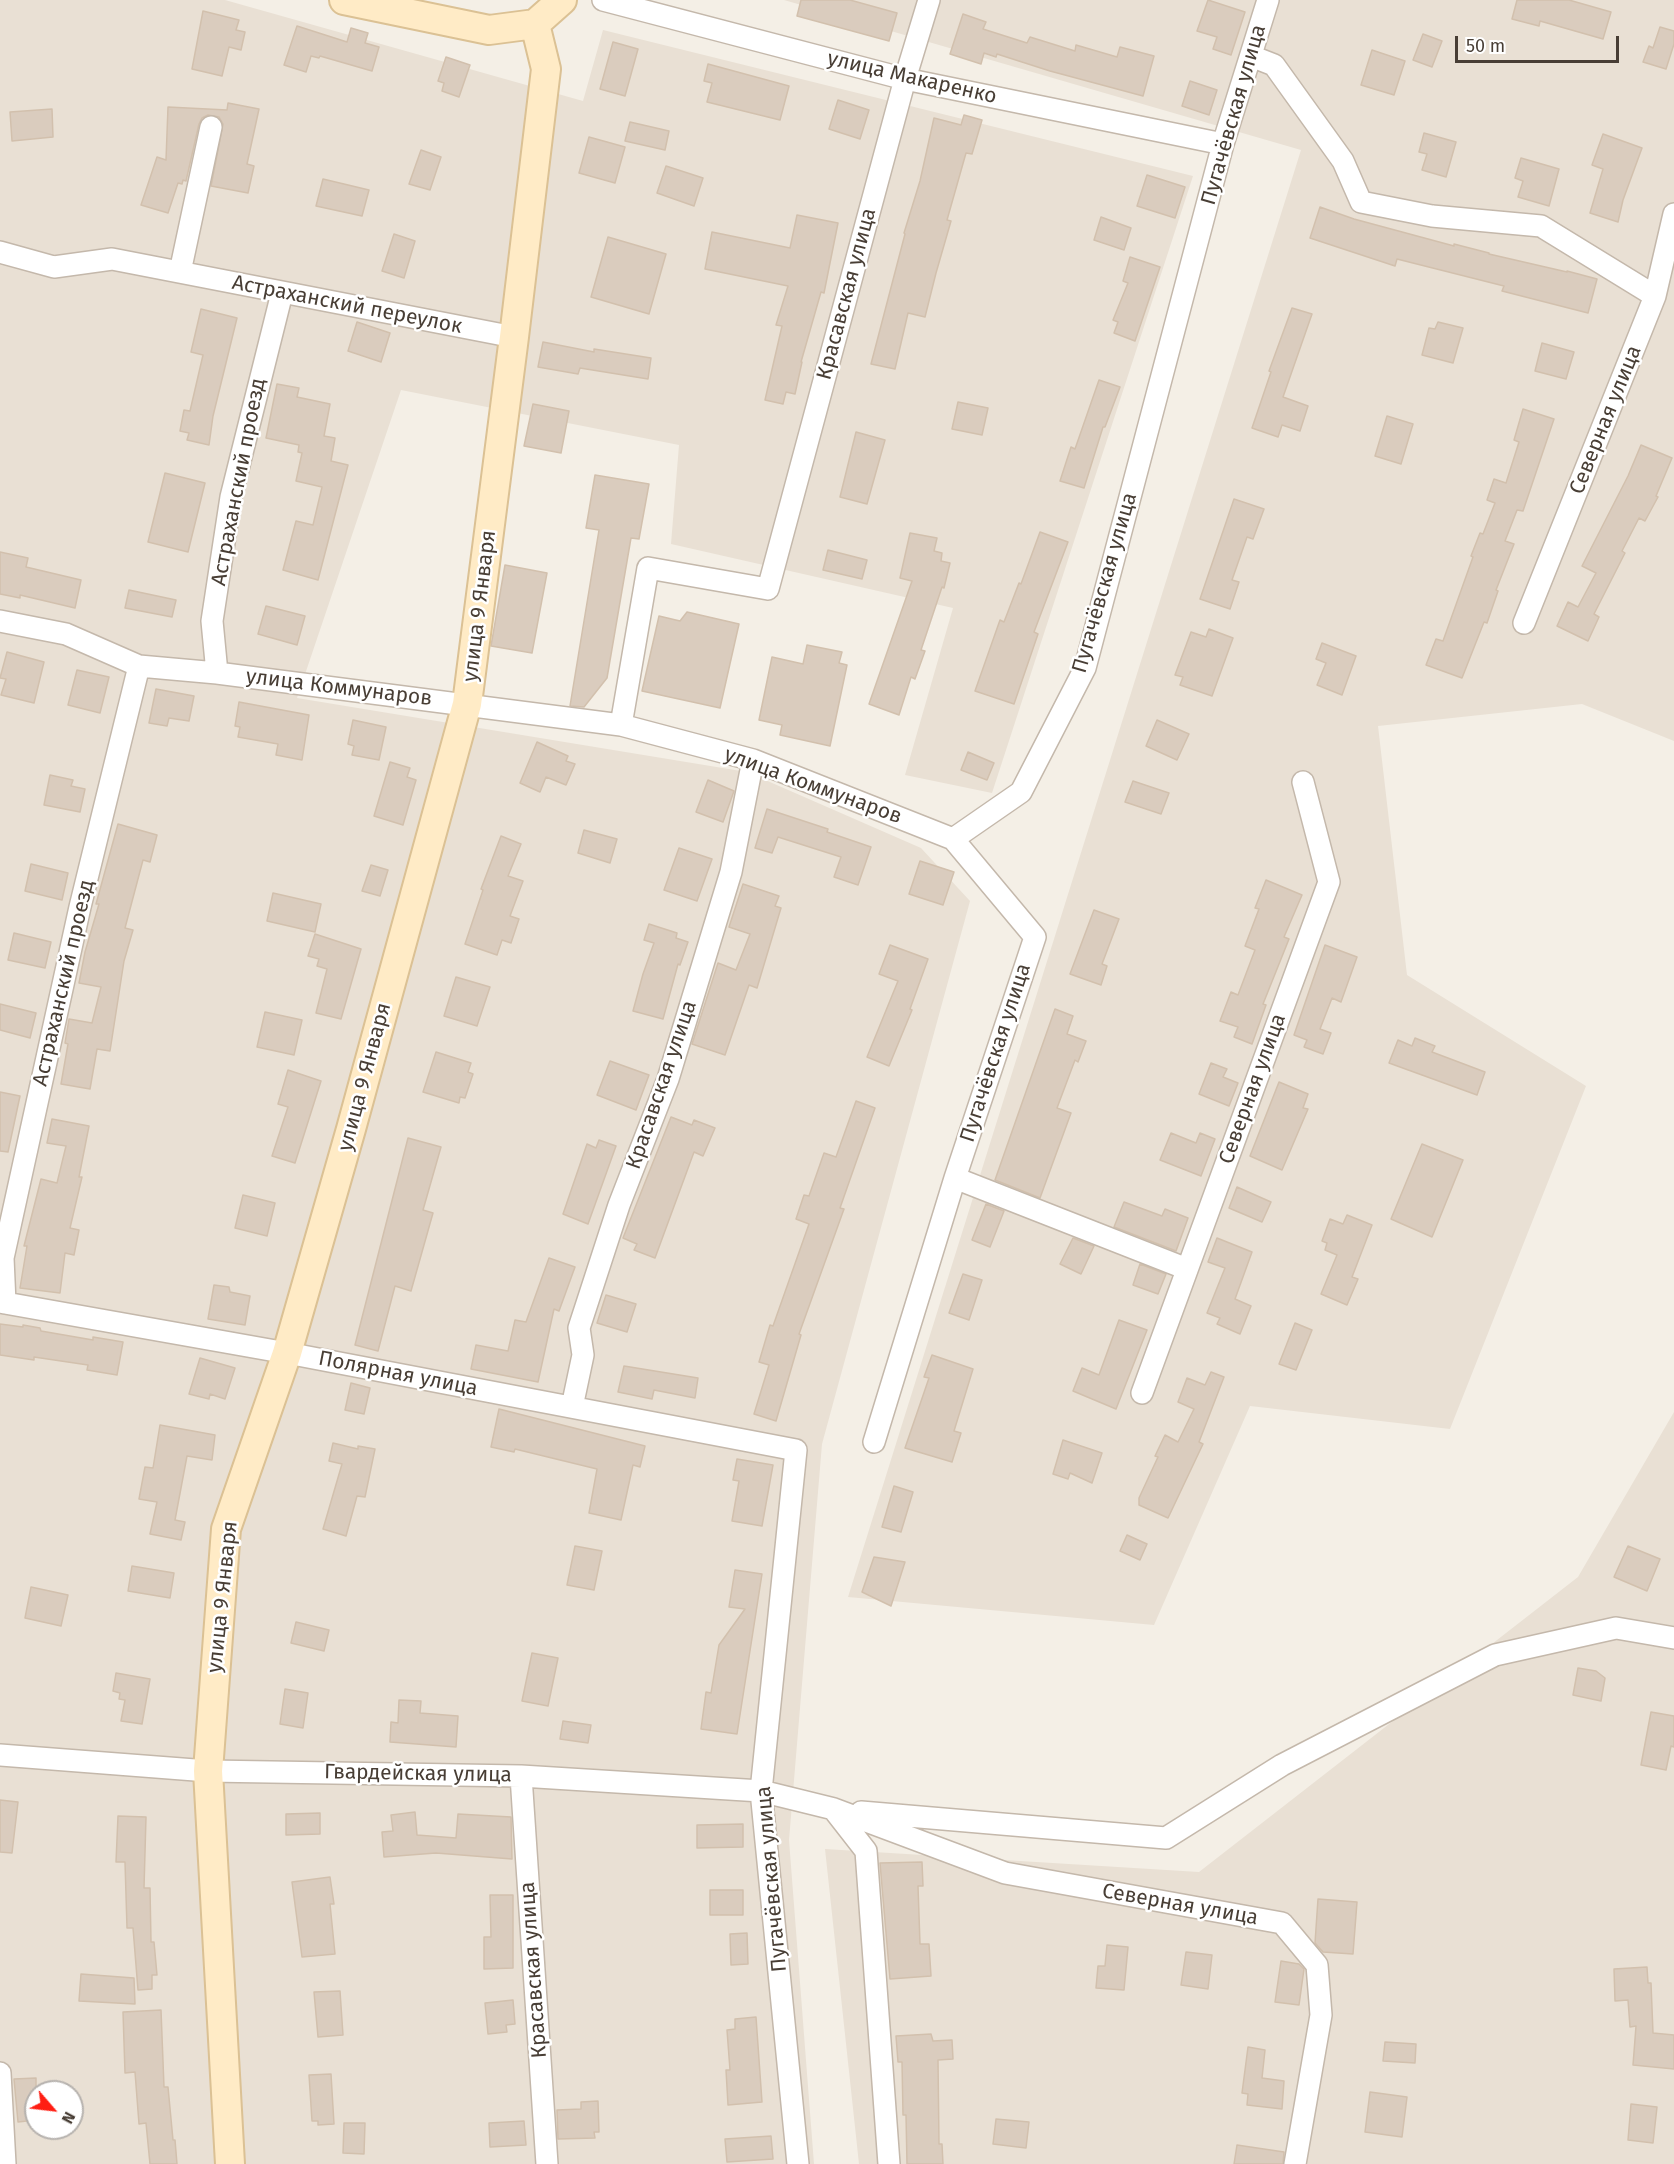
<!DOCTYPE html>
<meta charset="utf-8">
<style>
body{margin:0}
#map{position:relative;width:1674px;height:2164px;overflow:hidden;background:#f4efe6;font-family:"Fira Sans",sans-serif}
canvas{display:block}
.north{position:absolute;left:24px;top:2080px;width:60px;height:60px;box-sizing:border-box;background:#fff;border:2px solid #b6b2ae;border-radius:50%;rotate:118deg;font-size:16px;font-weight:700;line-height:24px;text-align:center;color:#483e35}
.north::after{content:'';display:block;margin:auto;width:21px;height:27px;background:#ff1e13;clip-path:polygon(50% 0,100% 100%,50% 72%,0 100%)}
.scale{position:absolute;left:1455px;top:36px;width:164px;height:27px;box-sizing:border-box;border:3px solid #483e35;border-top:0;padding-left:8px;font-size:18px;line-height:21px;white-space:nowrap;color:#483e35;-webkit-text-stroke:4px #fff;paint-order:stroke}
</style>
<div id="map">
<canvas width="1674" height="2164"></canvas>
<div class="north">N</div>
<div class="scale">50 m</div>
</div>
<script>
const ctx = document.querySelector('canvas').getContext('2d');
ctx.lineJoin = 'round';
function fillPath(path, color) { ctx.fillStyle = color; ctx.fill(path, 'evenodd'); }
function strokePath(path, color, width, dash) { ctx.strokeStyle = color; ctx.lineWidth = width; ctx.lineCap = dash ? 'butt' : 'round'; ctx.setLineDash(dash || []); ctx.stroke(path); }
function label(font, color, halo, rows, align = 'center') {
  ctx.font = font + ' "Fira Sans",sans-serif'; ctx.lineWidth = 5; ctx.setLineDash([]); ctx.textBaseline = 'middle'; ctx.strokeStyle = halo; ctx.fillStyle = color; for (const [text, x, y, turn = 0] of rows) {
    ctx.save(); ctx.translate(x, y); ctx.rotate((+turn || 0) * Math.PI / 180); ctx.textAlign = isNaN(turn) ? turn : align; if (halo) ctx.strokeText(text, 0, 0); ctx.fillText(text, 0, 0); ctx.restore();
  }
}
fillPath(new Path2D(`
 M0,0H225L583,101L603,30L1193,176L992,793L905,775L953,608L671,544L679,445L401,390L297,698L747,772L921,848L970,901L822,1444L789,1840L814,2164H0ZM36,2092H72V2128H36Z
 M784,0H1674V741L1582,704L1378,726L1407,975L1586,1086L1450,1429L1250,1406L1154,1625L848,1597L1301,150Z
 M1674,1412V2164H859L825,1849L1199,1872L1578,1577Z`), '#e9e0d4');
const building = new Path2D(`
 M801,0H850L897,13L889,41L797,16Z
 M1208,0L1245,12L1231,55L1213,49L1217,37L1197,31Z
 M1517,0H1569L1611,12L1603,39L1540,21L1539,26L1512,19Z
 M203,11L239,20L236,30L245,32L241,50L229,47L222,76L192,69Z
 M963,14L986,22L983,29L1027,43L1030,37L1075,51L1076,45L1117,57L1120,47L1154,56L1143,96L1050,71L997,54L996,57L984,53L981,64L950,54Z
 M297,26L347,42L351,28L368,33L365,43L379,47L372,71L320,56L319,58L311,56L306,72L284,65Z
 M1660,27L1674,31V44L1666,69L1643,62L1649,46L1653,48Z
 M1423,34L1442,41L1432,67L1413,60Z
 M613,42L638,49L625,96L600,89Z
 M1372,50L1405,61L1394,95L1361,85Z
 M446,57L470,65L459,97L442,91L444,83L438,81Z
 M708,64L789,86L780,120L707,102L712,83L704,81Z
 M1190,81L1217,90L1209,115L1182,106Z
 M838,100L869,110L860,139L829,129Z
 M228,103L259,109L247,164L254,166L248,193L211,186L223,124L219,117L208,115L202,118L199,124L186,181L183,180L182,184L178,183L168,213L141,205L157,157L166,160L168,107L227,110Z
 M52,109L53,137L12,141L10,112Z
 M964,115L982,120L972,154L966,153L947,220L951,221L936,273L925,317L908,313L895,369L871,364L905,234L904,233L920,181L934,118L961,125Z
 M630,122L669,131L665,150L625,141Z
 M1424,133L1456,142L1446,177L1422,170L1427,154L1419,152Z
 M1603,134L1642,148L1623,200L1618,222L1590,213L1603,169L1592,165Z
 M589,137L625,147L615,183L579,173Z
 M421,150L441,157L430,190L409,184Z
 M1521,158L1559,169L1549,206L1518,197L1523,181L1515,178Z
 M666,166L703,178L694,206L657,193Z
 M1147,175L1185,187L1175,218L1137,206Z
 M323,179L369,190L362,216L316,206Z
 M1320,207L1354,219L1454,246V244L1489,253V254L1567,272V271L1597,279L1588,313L1502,291L1504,286L1397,259L1395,266L1310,238Z
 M797,215L838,223L824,293L821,292L801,362H802L795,394L786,392L783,404L765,400L782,326L776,325L788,286L705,269L712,232L790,248Z
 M1101,217L1131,228L1124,250L1094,240Z
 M394,234L415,241L404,278L382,271Z
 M608,237L666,254L649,314L591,297Z
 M1130,257L1160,267L1135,341L1114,333L1118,322L1113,320L1128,283L1123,281Z
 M1292,308L1312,314L1283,397L1308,406L1300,431L1282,425L1278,437L1252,428L1271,372L1269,371Z
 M201,309L237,318L213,416L209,445L187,440L189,433L180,431L184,410L190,411L203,355L191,352Z
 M357,322L390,333L381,362L348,351Z
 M1438,322L1463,328L1453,363L1422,355L1429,328L1435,329Z
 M543,342L594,352V349L651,358L648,379L580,368L578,374L538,367Z
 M1542,343L1574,352L1566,379L1535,371Z
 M1099,380L1120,387L1105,427H1103L1084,488L1060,481L1071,447L1075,449Z
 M277,384L299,388L297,397L330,404L324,436L335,438L331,461L348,465L318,580L283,570L296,521L313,525L322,487L296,481L302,453L298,452L299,445L266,438Z
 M958,402L988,408L982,435L952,429Z
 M533,404L569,411L561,453L524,446Z
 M1523,409L1554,419L1523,511L1517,510L1505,541L1514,544L1496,590L1498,591L1487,623L1484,622L1462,678L1426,665L1436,639L1443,641L1473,557L1471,556L1480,533L1483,534L1495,503L1487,500L1494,479L1506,483L1519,442L1514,440Z
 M1387,416L1413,424L1401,464L1375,456Z
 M856,432L885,440L867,504L840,497Z
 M1641,445L1672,458L1656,496L1658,497L1645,521L1639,518L1622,551L1625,553L1594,614L1599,617L1588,641L1557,626L1568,602L1578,607L1596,573L1582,566L1628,476Z
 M165,473L205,483L188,552L148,542Z
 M595,475L649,484L639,539L631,538L607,678L584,707L570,706L599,530L586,528Z
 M1234,499L1264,509L1253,539L1247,537L1232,580L1239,582L1230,609L1200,599Z
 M1040,532L1068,542L1034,632L1038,634L1014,704L975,691L1000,620L1004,622L1019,583L1021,584Z
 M910,533L937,538L934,551L942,553L941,561L950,563L944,588L942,587L921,650L925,651L915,679L911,677L899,715L869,704L912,581L900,578Z
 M828,550L867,560L862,579L823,570Z
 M0,552L28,558L26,567L81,580L75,608L20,595V598L0,594Z
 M505,565L547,573L532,653L491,646Z
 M129,590L176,600L172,617L125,608Z
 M266,606L305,616L297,645L258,634Z
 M687,612L739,624L720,708L642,691L659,616L680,621Z
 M1209,629L1233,638L1212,696L1180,685L1183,677L1175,675L1191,632L1206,637Z
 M1322,643L1356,656L1342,695L1317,685L1326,663L1316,659Z
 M807,645L842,652L839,663L847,665L830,746L780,735L782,725L759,720L772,657L803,664Z
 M7,652L44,662L34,703L1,695L6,679L0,678Z
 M77,670L109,677L100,713L68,705Z
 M156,689L194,696L189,721L169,718L167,726L149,723Z
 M239,702L309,715L302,760L276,755L278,744L238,737L240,727L235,726Z
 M353,720L386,727L379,760L352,755L354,746L348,744Z
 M1157,720L1189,734L1177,760L1146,746Z
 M537,742L568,756L566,761L575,764L566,785L546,777L540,792L520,783Z
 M968,752L994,763L987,780L961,770Z
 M390,762L410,768L407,777L416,780L403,825L374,816Z
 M50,775L73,780L71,786L85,789L80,812L44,805Z
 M708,780L734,791L723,822L696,812Z
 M1133,781L1169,793L1161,814L1125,802Z
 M767,809L828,829L827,832L871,847L858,885L834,877L841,857L778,837L772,853L755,848Z
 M118,824L157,835L150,862L143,860L125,928L133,930L124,961L110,1051L97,1049L90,1089L61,1084L68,1044L65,1043L69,1019L92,1023L101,987L79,983L85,952L99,904H96Z
 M584,830L617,839L610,863L578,853Z
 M501,836L521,844L508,876L523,881L510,916L519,919L511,943L502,940L497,955L465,944L483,890L481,889Z
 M679,848L712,859L697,901L664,890Z
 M920,861L954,872L943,905L909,894Z
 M31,864L68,873L62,900L25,891Z
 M371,865L388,870L380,896L362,891Z
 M1266,880L1302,895L1284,937L1289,939L1263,1004L1266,1005L1252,1044L1234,1037L1238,1027L1220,1021L1231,992L1238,995L1255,950L1245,946L1259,909L1255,908Z
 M743,884L779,896L775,906L781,908L757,988L749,985L725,1055L692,1044L718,963L736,970L750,934L729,927Z
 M273,893L321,904L315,932L267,921Z
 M1094,910L1119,919L1102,964L1107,966L1101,985L1070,974Z
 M649,924L677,933L676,938L688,942L680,965L678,964L663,1019L633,1011L643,974L654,943L644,940Z
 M14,933L51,942L45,968L8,960Z
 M315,934L361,949L341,1019L316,1013L327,969L317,966L319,959L308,956Z
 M890,945L928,959L910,1009L912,1010L889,1066L867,1057L898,981L879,974Z
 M1325,945L1357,957L1341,1002L1332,998L1320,1029L1331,1033L1323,1054L1304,1047L1307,1040L1294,1035Z
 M456,977L490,987L477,1026L444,1016Z
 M0,1004L36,1013L30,1038L0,1030Z
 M1055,1009L1073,1016L1067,1034L1086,1041L1078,1062L1075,1060L1057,1108L1071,1113L1040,1198L995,1180Z
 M265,1012L302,1020L294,1055L257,1047Z
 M1415,1038L1435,1046L1432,1052L1485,1072L1477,1095L1389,1063L1398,1040L1412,1046Z
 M436,1052L471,1063L468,1072L473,1074L465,1098L460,1097L459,1103L423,1092Z
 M610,1061L649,1075L636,1110L597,1095Z
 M1211,1063L1227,1069L1223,1077L1238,1083L1229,1106L1199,1094Z
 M288,1070L321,1081L295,1163L272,1156L288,1107L278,1104Z
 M1279,1082L1308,1094L1303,1108L1308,1109L1282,1170L1250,1156Z
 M0,1092L20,1096L8,1152L0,1151Z
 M856,1101L875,1108L840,1208L844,1209L799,1334L801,1335L776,1421L754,1414L769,1365L759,1362L770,1325L773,1326L809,1224L796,1219L804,1195L809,1196L824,1153L836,1157Z
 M671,1117L692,1125L694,1120L715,1128L703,1156L694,1152L655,1258L634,1250L637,1244L623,1238Z
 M52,1119L89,1126L79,1177H82L70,1228L79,1230L74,1255L65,1253L60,1293L20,1288L27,1246H24L41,1179L57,1183L66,1146L47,1143Z
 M1171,1133L1196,1143L1200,1133L1215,1139L1201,1176L1160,1160Z
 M408,1138L441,1147L423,1210L433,1213L411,1291L395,1286L378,1351L355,1345Z
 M599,1140L616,1146L588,1224L563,1214L587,1144L596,1148Z
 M1422,1144L1463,1160L1432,1237L1391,1219Z
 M1237,1187L1271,1202L1262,1222L1229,1208Z
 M243,1195L275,1203L267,1236L235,1228Z
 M1124,1202L1162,1216L1165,1209L1188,1218L1176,1251L1114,1227Z
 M986,1204L1004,1211L990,1247L972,1240Z
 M1347,1215L1372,1225L1352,1277L1358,1279L1347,1305L1321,1294L1337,1255L1325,1250L1327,1243L1322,1241L1330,1219L1343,1224Z
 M1073,1238L1094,1246L1081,1274L1060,1264Z
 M1217,1238L1252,1252L1235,1299L1251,1306L1240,1334L1217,1324L1220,1318L1207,1313L1225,1268L1208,1262Z
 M549,1258L575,1267L559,1311L554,1309L538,1382L471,1369L476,1345L508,1351L515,1320L526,1322Z
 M1140,1264L1166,1274L1158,1294L1133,1285Z
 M963,1274L982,1280L969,1320L949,1313Z
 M214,1285L229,1287L230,1292L250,1296L245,1325L208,1319Z
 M606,1295L636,1304L627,1332L597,1323Z
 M1119,1320L1147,1330L1116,1409L1073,1391L1082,1368L1099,1375Z
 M1295,1323L1312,1330L1296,1370L1279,1364Z
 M0,1324L23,1327V1325L40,1328L41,1331L93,1340V1337L123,1342L117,1375L87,1370L88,1365L34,1357V1360L0,1355Z
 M932,1355L973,1369L954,1431L961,1433L952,1462L905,1448L929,1378L924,1377Z
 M200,1358L235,1368L225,1399L210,1394L209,1399L189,1394Z
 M624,1366L698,1378L695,1398L654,1390L652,1399L618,1392Z
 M1211,1372L1224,1377L1199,1442L1203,1444L1168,1518L1139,1505V1498L1158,1457L1155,1456L1165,1435L1178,1442L1194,1409L1178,1402L1187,1378L1205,1385Z
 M351,1383L370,1388L364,1414L345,1410Z
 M499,1409L645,1446L640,1467L633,1465L621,1520L589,1513L597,1469L515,1449L514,1452L491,1447Z
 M160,1425L215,1435L212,1460L187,1456L175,1520L185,1522L181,1540L150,1534L157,1502L139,1499L145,1467L153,1468Z
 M1063,1440L1102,1453L1092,1483L1070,1473L1068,1479L1053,1474Z
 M333,1443L358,1449V1446L375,1449L365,1497L357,1496L346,1536L323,1529L342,1464L329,1461Z
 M737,1459L773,1465L762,1526L732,1521L739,1481L733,1480Z
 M894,1486L913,1492L901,1532L882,1527Z
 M1127,1535L1147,1544L1140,1560L1120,1551Z
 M575,1546L602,1551L594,1590L567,1585Z
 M1628,1546L1660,1559L1647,1591L1614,1577Z
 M874,1557L905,1562L891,1606L862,1592Z
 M132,1566L174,1573L170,1598L128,1591Z
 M735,1570L762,1574L737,1734L701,1729L706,1692L711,1693L719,1645L745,1609L729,1607Z
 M31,1587L68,1595L61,1626L25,1618Z
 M296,1622L329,1630L324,1651L291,1643Z
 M532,1653L558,1658L548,1706L522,1701Z
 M1578,1668L1596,1671L1605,1678L1601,1701L1573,1695Z
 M116,1673L150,1679L142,1724L121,1721L125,1700L119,1699L120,1693L113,1691Z
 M285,1689L308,1693L303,1728L280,1724Z
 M399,1700L421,1701L420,1713L458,1716L456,1747L390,1742L391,1722L398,1723Z
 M1651,1712L1674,1716V1747L1671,1746L1666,1770L1641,1765Z
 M563,1721L591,1725L588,1743L560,1739Z
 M0,1800L18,1802L12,1853L0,1852Z
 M415,1812L417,1835L456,1838L458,1814L511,1817L512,1859L436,1853L384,1857L382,1832L393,1831L391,1815Z
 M320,1813V1834L286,1835V1814Z
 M118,1816L146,1817L144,1888H150L151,1942H154L157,1975H152V1989L138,1990L133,1928H127L125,1862H116Z
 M743,1824V1847L697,1848V1825Z
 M922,1862L923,1886H918L920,1944H929L931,1976L890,1979L880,1863Z
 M330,1877L334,1904H330L335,1954L302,1957L292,1882Z
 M710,1890H743V1915H710Z
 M490,1895H513V1968L484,1969V1937H491Z
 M1318,1899L1357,1902L1353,1954L1323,1952L1315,1943Z
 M747,1933L748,1964L731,1965L730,1934Z
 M1107,1945L1128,1947L1124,1990L1096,1988L1098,1966H1105Z
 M1186,1952L1212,1955L1208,1989L1181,1985Z
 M1281,1961L1299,1964L1304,1969L1299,2005L1275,2002Z
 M1647,1967L1648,1983H1651L1653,2033L1674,2035V2069L1633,2065L1636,2026L1630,2027L1628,2000L1615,2001L1614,1969Z
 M81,1974L134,1978L135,2004L79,2001Z
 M340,1991L343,2035L318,2037L314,1992Z
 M513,2000L515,2024L506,2025L507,2032L488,2034L485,2003Z
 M161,2010L164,2087H168L173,2140H175L177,2164H150L146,2123L139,2124L135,2072L125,2073L123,2012Z
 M756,2017L762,2102L728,2105L726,2070H730L727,2030L735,2029V2019Z
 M931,2034L933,2041L952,2040L953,2059L938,2060L939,2144H942L943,2164H907L906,2115H903L902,2062H898L896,2036Z
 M1385,2042L1416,2044L1415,2063L1383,2061Z
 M1248,2047L1265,2050L1262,2078L1284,2081L1282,2109L1247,2105L1248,2094L1242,2093Z
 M331,2074L334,2124L318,2125V2121H312L309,2075Z
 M36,2078V2120L18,2122L14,2079Z
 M1370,2092L1407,2097L1402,2137L1365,2132Z
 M598,2101L599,2132H594L595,2138L558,2139L557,2110L581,2109V2102Z
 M1631,2104L1657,2107L1653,2143L1628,2140Z
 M996,2119L1029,2122L1026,2148L993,2144Z
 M524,2121L526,2145L490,2147L489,2123Z
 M344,2123H365L364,2154L343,2153Z
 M771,2136L773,2159L727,2162L725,2139Z
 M1237,2145L1284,2152L1283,2164H1234Z`);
fillPath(building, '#daccbe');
strokePath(building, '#d2c0ad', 1.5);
const street = new Path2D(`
 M603,0L905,79L1223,144
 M1251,56L1274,65L1343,161L1361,202L1432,216L1541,226L1655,296
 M0,252L54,267L112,259L514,337
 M180,272L211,127
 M0,621L66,634L139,666L217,673L621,725L753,760L953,839L1035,937L955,1178L874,1442
 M1524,623L1655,296L1674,214
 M217,673L212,621L231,497L282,293
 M621,725L648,568L768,589L905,79L929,0
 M953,839L1021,792L1085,668L1223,144L1268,0
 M955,1178L1187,1269
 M0,1302L287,1353L796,1450L761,1791L798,2164
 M5,1303L3,1258L80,907L139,666
 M1142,1393L1329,882L1303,782
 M572,1407L583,1355L579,1328L619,1205L668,1079L731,872L753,760
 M0,1755L208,1771L521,1776L761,1791L834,1809L1005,1873L1282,1923L1317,1965L1321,2015L1295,2164
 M521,1776L547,2164
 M834,1810L866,1851L889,2164
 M861,1812L1166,1838L1282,1765L1495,1655L1616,1628L1674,1638
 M0,2073L5,2164`);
const secondary = new Path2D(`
 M344,0L489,30L535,24
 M535,24L562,0
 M230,2164L208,1771L226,1529L287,1353L351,1129L467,704L514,337L546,69L535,24`);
strokePath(street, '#c4b8ab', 24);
strokePath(secondary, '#dbc194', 32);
strokePath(street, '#fff', 21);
strokePath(secondary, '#ffebc6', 28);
label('21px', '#483e35', '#fff', [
 ["улица Макаренко",912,78,13],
 ["Пугачёвская улица",1234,115,-74],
 ["Красавская улица",847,294,-75],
 ["Астраханский переулок",347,305,11],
 ["Северная улица",1606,420,-68],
 ["Астраханский проезд",239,482,-79],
 ["Пугачёвская улица",1105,583,-74],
 ["улица 9 Января",480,606,-83],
 ["улица Коммунаров",339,688,7],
 ["улица Коммунаров",813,786,20],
 ["Астраханский проезд",64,983,-77],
 ["Пугачёвская улица",996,1053,-72],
 ["улица 9 Января",365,1077,-75],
 ["Красавская улица",662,1085,-71],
 ["Северная улица",1253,1089,-70],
 ["Полярная улица",398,1374,11],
 ["улица 9 Января",223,1597,-84],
 ["Гвардейская улица",418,1774,1],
 ["Пугачёвская улица",772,1879,-95],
 ["Северная улица",1180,1905,10],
 ["Красавская улица",534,1970,-94]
]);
</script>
